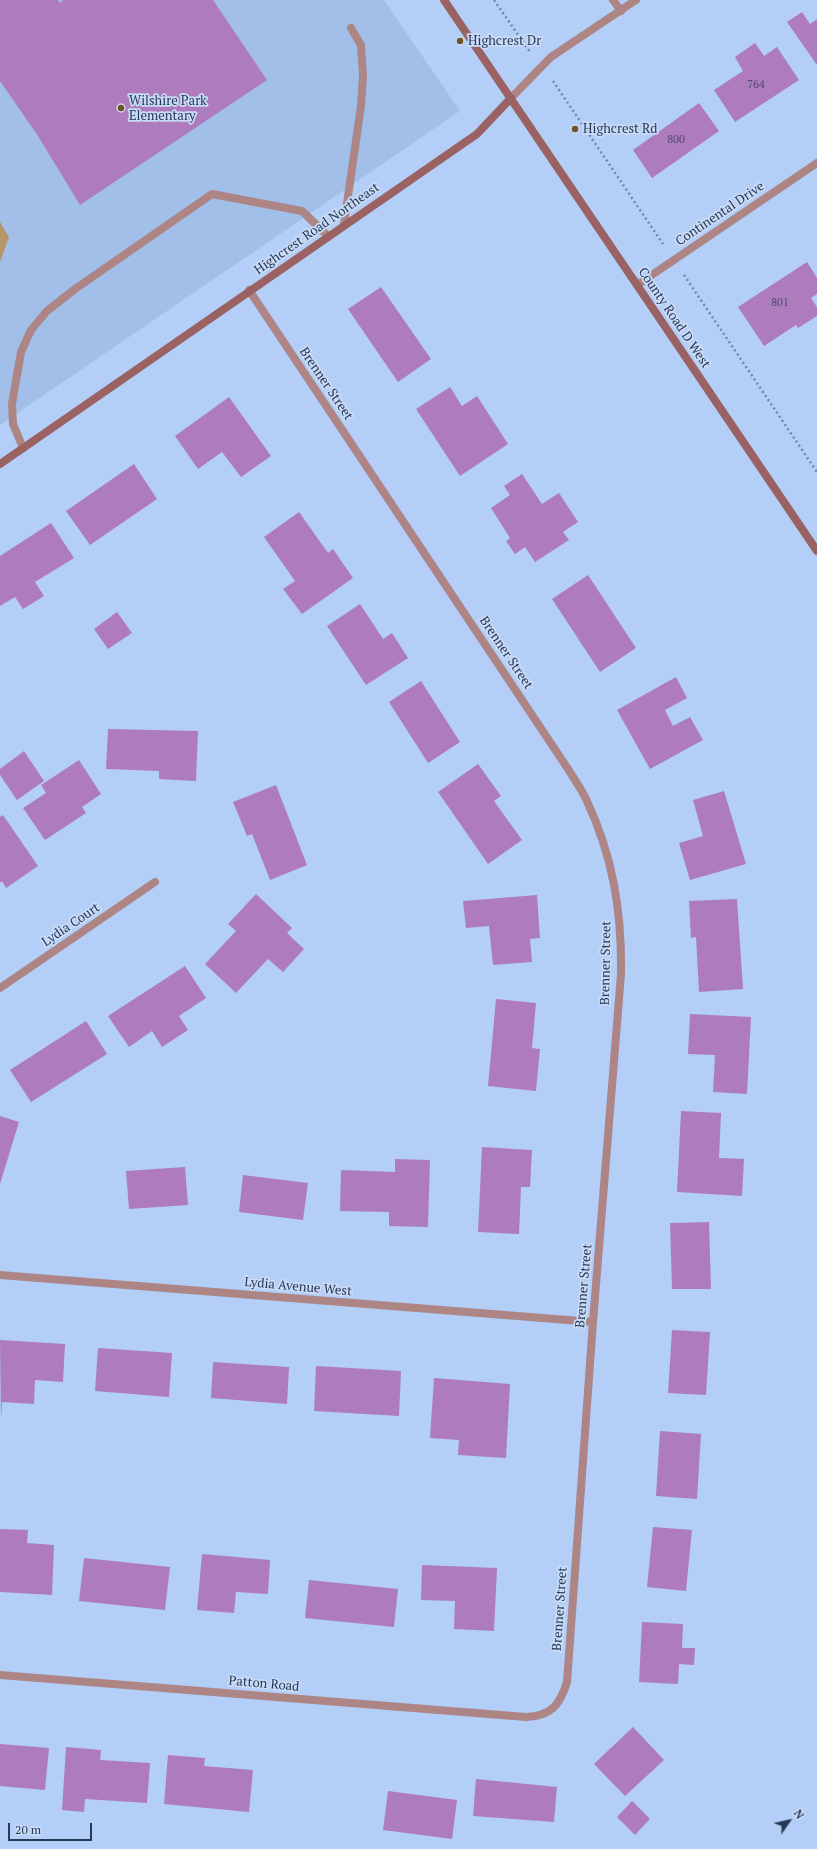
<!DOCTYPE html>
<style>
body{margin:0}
#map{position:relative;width:817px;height:1849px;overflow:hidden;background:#b3cef7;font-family:"PT Serif",serif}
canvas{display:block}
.north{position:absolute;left:769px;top:1801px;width:40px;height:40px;-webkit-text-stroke:3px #c9dbf7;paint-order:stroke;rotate:56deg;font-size:11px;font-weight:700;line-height:16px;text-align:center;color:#273954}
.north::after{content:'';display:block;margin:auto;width:14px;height:18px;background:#273954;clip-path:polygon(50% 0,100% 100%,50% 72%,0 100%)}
.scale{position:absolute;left:8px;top:1823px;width:84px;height:18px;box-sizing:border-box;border:2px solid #273954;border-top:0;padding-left:5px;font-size:12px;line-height:14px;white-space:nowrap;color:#273954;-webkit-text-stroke:3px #c9dbf7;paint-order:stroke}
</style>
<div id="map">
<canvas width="817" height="1849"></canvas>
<div class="north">N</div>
<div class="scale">20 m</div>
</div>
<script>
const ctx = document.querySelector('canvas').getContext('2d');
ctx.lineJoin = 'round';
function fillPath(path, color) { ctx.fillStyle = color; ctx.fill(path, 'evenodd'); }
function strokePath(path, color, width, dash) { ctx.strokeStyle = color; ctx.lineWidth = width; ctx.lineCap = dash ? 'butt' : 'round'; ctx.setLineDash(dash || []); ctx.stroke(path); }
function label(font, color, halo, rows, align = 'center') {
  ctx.font = font + ' "PT Serif",serif'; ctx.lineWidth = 3.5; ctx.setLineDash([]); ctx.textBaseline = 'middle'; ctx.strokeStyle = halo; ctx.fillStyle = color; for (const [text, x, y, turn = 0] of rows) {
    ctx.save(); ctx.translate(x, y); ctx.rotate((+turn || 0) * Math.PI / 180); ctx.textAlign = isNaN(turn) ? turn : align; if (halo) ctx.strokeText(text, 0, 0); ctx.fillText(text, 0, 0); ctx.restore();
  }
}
fillPath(new Path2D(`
 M0,0H384L460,111L0,425Z`), '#a2bfea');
fillPath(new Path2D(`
 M0,222L9,237L0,262Z`), '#b49667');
fillPath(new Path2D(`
 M0,0H58L60,3L63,0H213L267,80L80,205L38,136L0,81Z
 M802,12L810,24L817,19V65L787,22Z
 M755,43L764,56L777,47L799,80L735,122L714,90L743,71L735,57Z
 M699,103L719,131L652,178L633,150Z
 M807,262L817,278V294L811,298L817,307V316L798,328L796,325L764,346L738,307Z
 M381,287L431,359L398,382L348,309Z
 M450,387L462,406L477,396L508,444L460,476L416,409Z
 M229,397L271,456L241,477L222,452L198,469L175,436Z
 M134,464L157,499L90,545L66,511Z
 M522,474L542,504L559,493L578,522L563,532L569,540L535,562L525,547L515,554L506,541L510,538L491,508L510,495L504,486Z
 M299,512L328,553L333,549L353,578L302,614L283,589L295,581L264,537Z
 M51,523L74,558L35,582L44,596L23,609L15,597L0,606V556Z
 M588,575L636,648L600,672L552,599Z
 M360,604L383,639L392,633L408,658L366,685L327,626Z
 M117,612L132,633L108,649L94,629Z
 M676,677L687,698L665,710L673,726L690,717L703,740L650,769L617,710Z
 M421,681L460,742L428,763L389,702Z
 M108,729L198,731L196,781L159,779V771L106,769Z
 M24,751L44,781L17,800L0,775V769Z
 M79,760L101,794L82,807L86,813L45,840L23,808L46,793L41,785Z
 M478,764L501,796L494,801L522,840L488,864L438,792Z
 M276,785L307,865L270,880L252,834L247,836L233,802Z
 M724,791L746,864L690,880L679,843L703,836L693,800Z
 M3,815L38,866L6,888L2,881L0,883V817Z
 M256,894L292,928L287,933L304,949L283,972L268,959L236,993L205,964L236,931L228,924Z
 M537,895L540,938L530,939L532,962L493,965L489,926L466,928L463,901Z
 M737,899L743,989L699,992L696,937L691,938L689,901Z
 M185,966L206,998L179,1016L188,1030L162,1047L152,1031L129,1047L108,1016Z
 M496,999L536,1003L532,1048L540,1049L536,1091L488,1086Z
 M690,1014L751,1017L747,1094L713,1092L715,1055L688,1054Z
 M86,1021L107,1054L31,1102L10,1070Z
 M681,1111L721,1113L719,1158L744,1159L742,1196L677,1192Z
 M0,1116L19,1122L0,1184Z
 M482,1147L532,1150L530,1187H521L519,1234L478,1232Z
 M395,1159L430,1160L428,1227L389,1226V1212L340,1211L341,1170L395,1172Z
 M185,1167L188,1205L129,1209L126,1171Z
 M243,1175L308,1183L303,1220L239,1212Z
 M709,1222L711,1289H672L670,1223Z
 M672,1330L710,1332L706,1395L668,1393Z
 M0,1340L65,1344L63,1382L35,1380L34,1404L2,1402L1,1419Z
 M98,1348L172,1353L169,1397L95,1391Z
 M213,1362L289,1367L287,1404L211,1398Z
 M316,1366L401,1371L399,1416L314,1411Z
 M434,1378L510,1384L506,1458L458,1455L459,1440L430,1438Z
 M660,1431L701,1434L697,1499L656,1496Z
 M653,1527L692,1530L686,1591L647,1587Z
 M0,1529L28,1530L27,1543L54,1545L52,1595L0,1592Z
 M202,1554L270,1560L268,1594L236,1592L234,1613L197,1610Z
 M84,1558L170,1567L165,1610L79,1601Z
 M422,1565L497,1568L494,1631L454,1629L455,1601L421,1600Z
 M309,1580L398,1589L394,1627L305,1618Z
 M642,1622L683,1624L682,1648H695L694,1665L679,1664L678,1684L639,1682Z
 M633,1727L664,1760L625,1796L594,1764Z
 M0,1744L49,1748L45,1790L0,1786Z
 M66,1747L101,1750L100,1760L150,1763L147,1803L85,1799L84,1812L62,1810Z
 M168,1755L205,1758L204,1766L253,1770L249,1812L164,1804Z
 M476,1779L557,1787L554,1822L473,1816Z
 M388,1791L457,1800L452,1839L383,1830Z
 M632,1801L650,1819L635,1835L617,1817Z`), '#ae7cbd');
strokePath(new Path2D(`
 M494,0L530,52
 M553,81L663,244
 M684,275L817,472`), '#7187aa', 2.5, [2, 3]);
strokePath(new Path2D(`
 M613,0L621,11
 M344,224L361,106L363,76L361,45L351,28
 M23,448L13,424L12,404L21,352L31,330L47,311L75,289L212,194L302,211L328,236`), '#ad8585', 8);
strokePath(new Path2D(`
 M511,98L551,57L636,0
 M637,285L817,163
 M0,988L155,882
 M0,1275L593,1322
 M0,1675L526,1717C551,1716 560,1705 567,1682L593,1322L621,974C622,912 613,856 586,799C580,787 572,775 564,763L249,290`), '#ad8585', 8);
strokePath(new Path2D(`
 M444,0L817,551
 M0,464L477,134L511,98`), '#9a6263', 8);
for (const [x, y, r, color] of [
 [460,41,4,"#6f5426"],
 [121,108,4,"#6f5426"],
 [575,129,4,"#6f5426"]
]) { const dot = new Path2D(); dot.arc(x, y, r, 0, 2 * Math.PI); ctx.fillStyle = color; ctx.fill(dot); strokePath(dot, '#c9dbf7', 1.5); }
label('11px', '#494a6e', null, [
 ["764",756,85],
 ["800",676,140],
 ["801",780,303]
]);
label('13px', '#273954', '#c9dbf7', [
 ["Highcrest Dr",468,41],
 ["Wilshire Park",129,101],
 ["Elementary",129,116],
 ["Highcrest Rd",583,129]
], 'left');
label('13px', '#273954', '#c9dbf7', [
 ["Continental Drive",720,214,-34],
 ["Highcrest Road Northeast",317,229,-35],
 ["County Road D West",674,318,56],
 ["Brenner Street",326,384,56],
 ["Brenner Street",506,653,56],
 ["Lydia Court",71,925,-34],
 ["Brenner Street",606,963,-89],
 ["Brenner Street",584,1286,-85],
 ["Lydia Avenue West",298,1287,5],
 ["Brenner Street",560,1609,-86],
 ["Patton Road",264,1684,5]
]);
</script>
